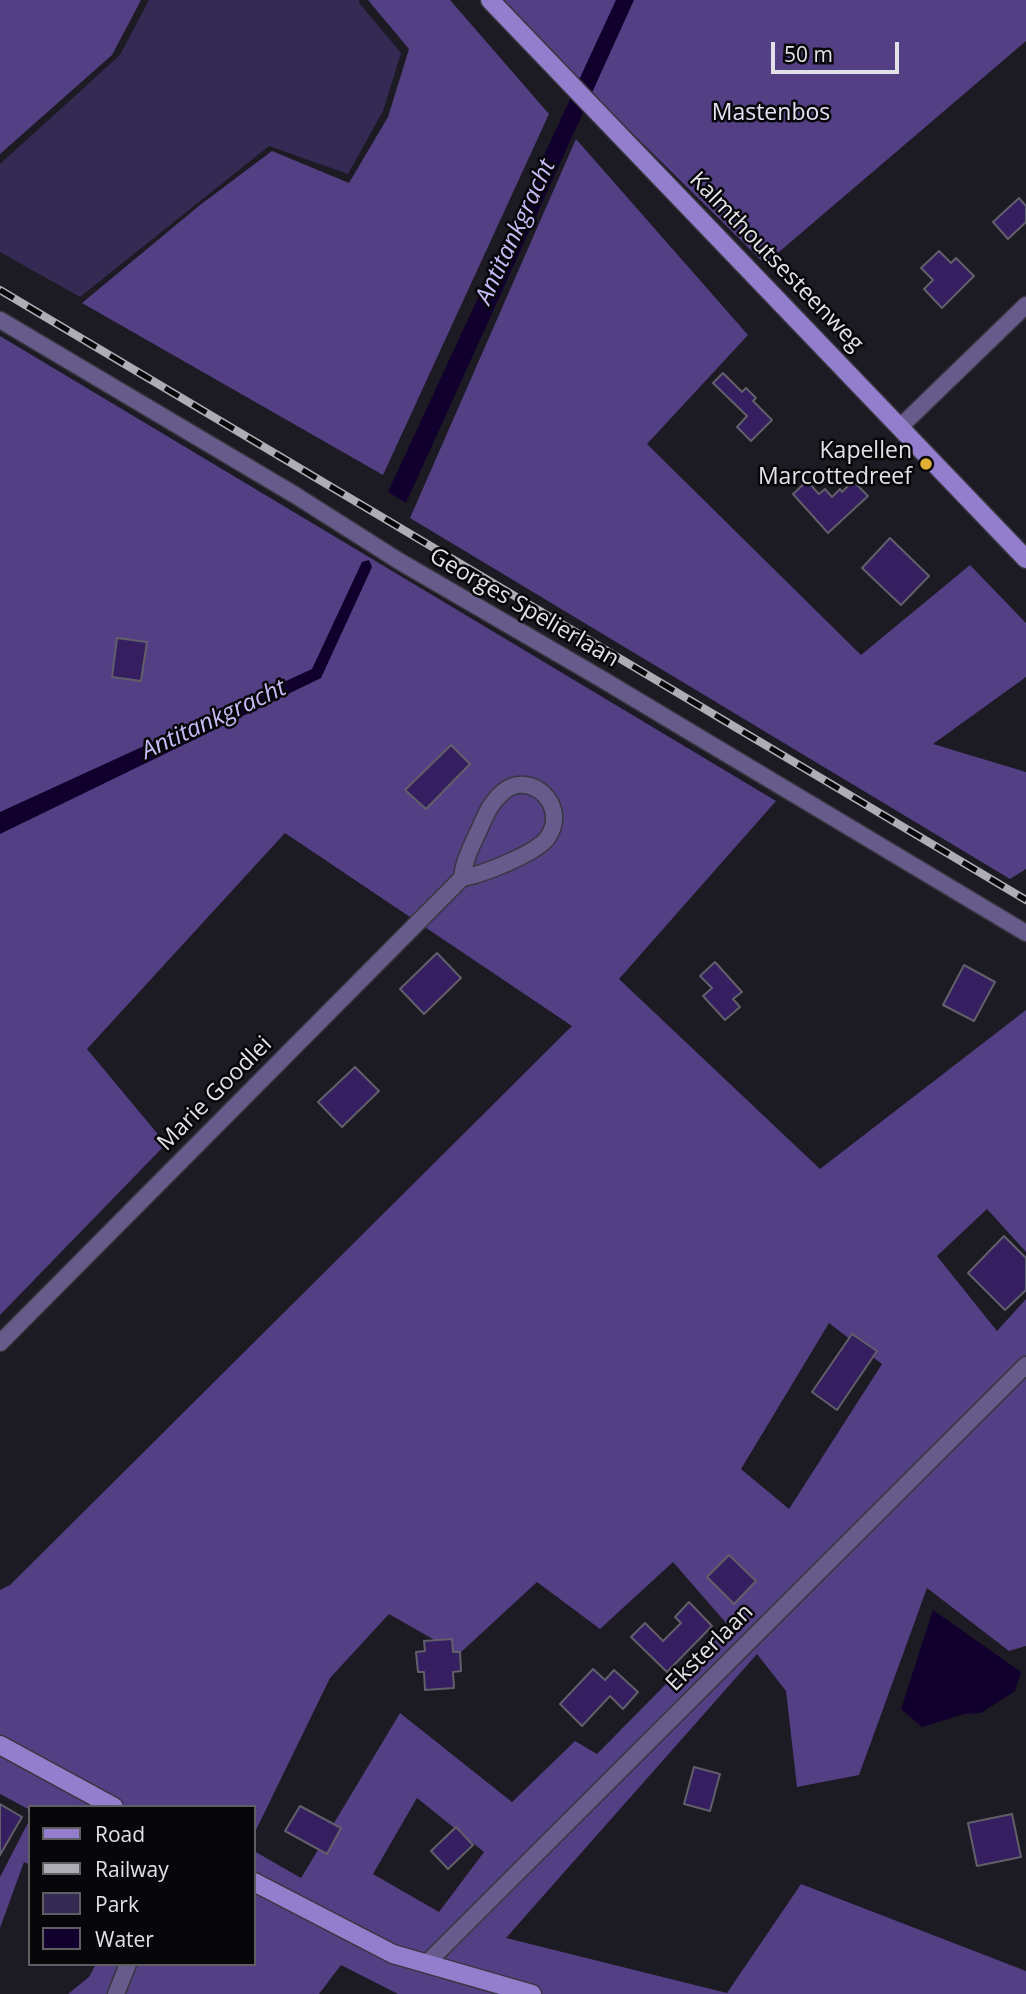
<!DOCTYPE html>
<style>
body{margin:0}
#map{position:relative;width:1026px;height:1994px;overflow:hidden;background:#1c1a23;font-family:"Open Sans",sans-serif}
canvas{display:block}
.legend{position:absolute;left:28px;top:1805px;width:228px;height:161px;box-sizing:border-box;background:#070609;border:2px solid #5f5e62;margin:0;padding:9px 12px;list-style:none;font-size:21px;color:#e3e1e8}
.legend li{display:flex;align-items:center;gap:14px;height:35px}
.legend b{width:35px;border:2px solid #5f5e62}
.scale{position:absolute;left:771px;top:42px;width:128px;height:32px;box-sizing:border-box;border:4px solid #e3e1e8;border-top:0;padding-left:9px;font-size:21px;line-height:24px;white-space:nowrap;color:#e3e1e8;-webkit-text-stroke:5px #070609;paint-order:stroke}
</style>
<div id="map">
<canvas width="1026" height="1994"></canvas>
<ul class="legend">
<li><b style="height:9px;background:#927ecc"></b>Road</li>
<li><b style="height:9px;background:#aeacb4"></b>Railway</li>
<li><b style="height:19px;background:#352a53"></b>Park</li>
<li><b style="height:19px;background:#11002d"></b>Water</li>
</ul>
<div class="scale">50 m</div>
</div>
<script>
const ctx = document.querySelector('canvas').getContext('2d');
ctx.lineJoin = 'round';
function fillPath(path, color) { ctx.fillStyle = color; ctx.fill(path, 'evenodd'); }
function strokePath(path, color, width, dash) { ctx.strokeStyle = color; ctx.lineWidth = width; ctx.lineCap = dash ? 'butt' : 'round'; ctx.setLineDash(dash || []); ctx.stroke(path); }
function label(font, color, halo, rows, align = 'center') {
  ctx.font = font + ' "Open Sans",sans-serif'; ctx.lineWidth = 5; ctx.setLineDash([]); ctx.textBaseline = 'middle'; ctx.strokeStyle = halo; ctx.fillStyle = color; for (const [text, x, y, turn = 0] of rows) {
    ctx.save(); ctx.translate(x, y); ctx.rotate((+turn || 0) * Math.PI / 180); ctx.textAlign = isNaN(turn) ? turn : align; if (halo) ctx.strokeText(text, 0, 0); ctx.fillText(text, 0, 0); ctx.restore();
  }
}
fillPath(new Path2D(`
 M149,0H359V3L401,53L383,111L348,174L269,146L80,297L0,252V164L120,55Z`), '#352a53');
fillPath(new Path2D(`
 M0,0H141L112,55L0,154Z
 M368,0H450L549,114L383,475L82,303L200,205L272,151L349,183L388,117L409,49Z
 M501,0H1026V41L765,264L564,66Z
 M576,139L748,335L647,444L861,655L970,565L1026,623V677L933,744L1026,772V869L1010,879L410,518Z
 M0,336L776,801L619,979L820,1169L1026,1010V1252L987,1209L937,1256L997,1331L1026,1299V1646L1009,1651L927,1588L859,1775L797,1787L786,1691L757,1654L506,1938L727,1993L801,1884L1026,1971V1994H398L341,1965L319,1994H68L89,1977L96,1964H254V1851L301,1878L400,1713L512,1802L575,1741L597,1754L726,1623L673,1562L600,1629L537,1582L459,1654L389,1614L330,1678L254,1834V1807H30V1810L0,1794V1590L10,1585L572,1026L285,833L87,1049L166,1144L0,1315ZM829,1323L882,1364L789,1509L741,1469ZM417,1798L484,1852L439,1912L373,1874Z
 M30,1819V1865L24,1862L0,1928V1877Z`), '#533f83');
fillPath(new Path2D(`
 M616,0H634L406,503L388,492Z
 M369,560L372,567L321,678L0,834V812L312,669L362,562Z
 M933,1610L1021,1672L1015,1691L981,1713L964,1714L922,1727L901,1709Z`), '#11002d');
const building = new Path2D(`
 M1019,198L1026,206V222L1008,239L993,222Z
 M939,251L951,263L956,258L974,276L942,308L924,289L933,280L921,268Z
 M723,373L742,392L746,388L756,398L753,401L772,420L751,441L737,427L747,416L713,383Z
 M807,481L819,494L825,489L832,497L840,489L842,492L853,481L868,496L828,533L793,494Z
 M890,538L929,576L901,605L862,568Z
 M117,638L147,642L141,681L112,677Z
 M451,745L470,764L426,809L405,790Z
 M437,953L461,978L424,1014L400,989Z
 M715,962L742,992L733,999L740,1007L725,1020L703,996L712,988L700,976Z
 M964,965L995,982L974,1021L943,1005Z
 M355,1067L379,1091L342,1127L318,1102Z
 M1004,1236L1026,1258V1290L1005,1310L968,1273Z
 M852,1334L877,1351L837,1410L812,1392Z
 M729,1555L756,1581L734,1604L707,1577Z
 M689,1602L712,1626L667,1672L631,1637L645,1623L663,1641L681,1623L675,1617Z
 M452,1639L453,1652H460L461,1671L453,1672L454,1688L425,1690L424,1672H418L416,1652L425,1651L424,1641Z
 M593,1669L605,1680L614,1670L638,1692L623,1709L610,1696L582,1726L560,1704Z
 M694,1767L720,1774L710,1811L684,1804Z
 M0,1804L22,1817L0,1855Z
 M300,1806L341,1828L327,1854L285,1831Z
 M1012,1814L1021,1857L977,1866L968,1823Z
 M456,1827L473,1845L448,1869L431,1851Z`);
fillPath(building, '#351f60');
strokePath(building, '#615f69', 2);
const street = new Path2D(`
 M0,320L295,495L399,561L600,678L1026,933
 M900,427L1026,305
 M0,1343L462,878C481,875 538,853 548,837C569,806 531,769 503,792C491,802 486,814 480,828C472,845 464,860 462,878
 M426,1964L1026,1365
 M116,1994L128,1964`);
const secondary = new Path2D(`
 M490,0L1026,559
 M0,1745L114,1807
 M254,1882L393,1954L532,1994`);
strokePath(street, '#38363f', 19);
strokePath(secondary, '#38363f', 21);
strokePath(street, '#675b8b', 16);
strokePath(secondary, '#927ecc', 18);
const rail = new Path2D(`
 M0,290L1026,900`);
strokePath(rail, '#aeacb4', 8);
strokePath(rail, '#070609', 5, [16]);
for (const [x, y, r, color] of [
 [926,464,7,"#e2af34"]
]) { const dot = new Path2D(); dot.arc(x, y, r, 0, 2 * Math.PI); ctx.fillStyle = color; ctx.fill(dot); strokePath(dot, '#070609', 2.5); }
label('23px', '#e5e1f5', '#070609', [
 ["Mastenbos",771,113]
]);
label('23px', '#e3e1e8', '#070609', [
 ["Kalmthoutsesteenweg",776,262,46],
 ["Georges Spelierlaan",524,608,30],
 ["Marie Goodlei",215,1094,-45],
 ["Eksterlaan",710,1648,-45]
]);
label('23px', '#e3e1e8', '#070609', [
 ["Kapellen",912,451],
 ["Marcottedreef",912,477]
], 'right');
label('italic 24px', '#c7baf6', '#070609', [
 ["Antitankgracht",516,232,-65],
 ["Antitankgracht",214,720,-25]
]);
</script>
